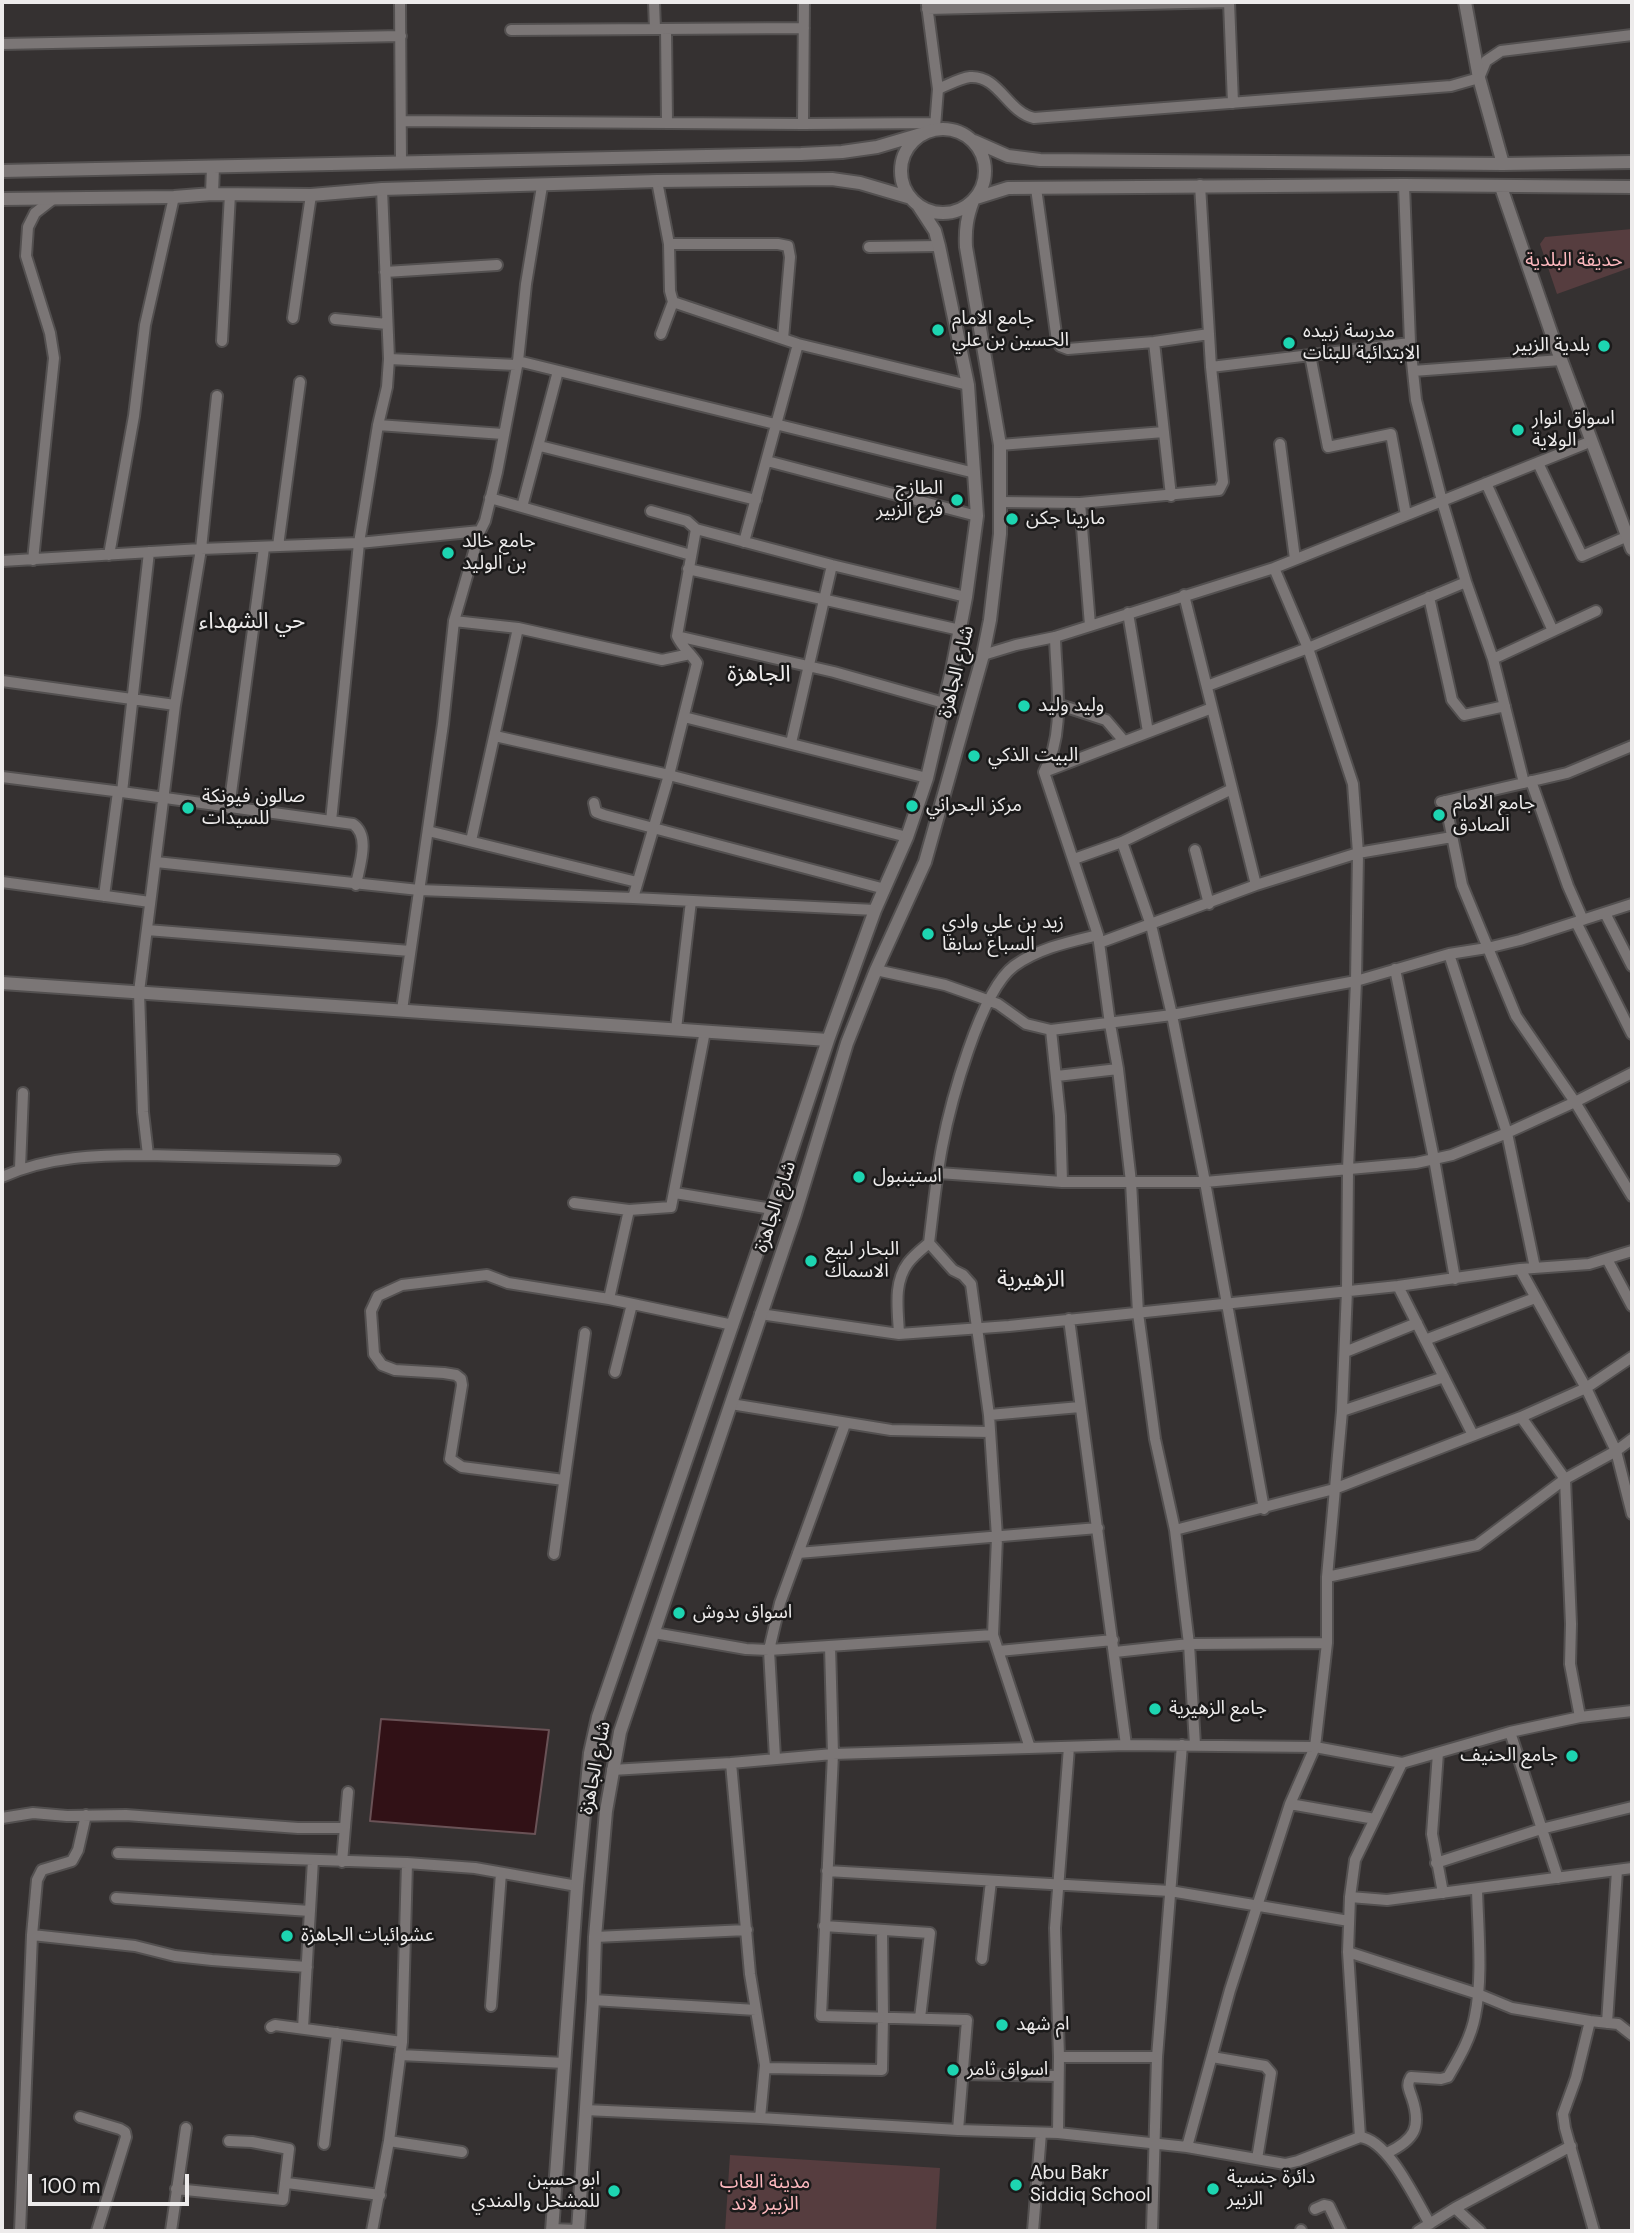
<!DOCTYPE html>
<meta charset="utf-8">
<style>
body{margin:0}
#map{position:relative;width:1634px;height:2233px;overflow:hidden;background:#353131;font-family:"DM Sans",sans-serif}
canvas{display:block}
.frame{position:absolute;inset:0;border:4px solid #edebeb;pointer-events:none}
.scale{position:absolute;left:28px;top:2174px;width:161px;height:32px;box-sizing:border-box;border:4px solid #edebeb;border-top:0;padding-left:9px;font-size:21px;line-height:24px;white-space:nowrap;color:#edebeb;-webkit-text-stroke:5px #1b1a1a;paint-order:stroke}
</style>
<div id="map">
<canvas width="1634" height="2233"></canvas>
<div class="frame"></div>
<div class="scale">100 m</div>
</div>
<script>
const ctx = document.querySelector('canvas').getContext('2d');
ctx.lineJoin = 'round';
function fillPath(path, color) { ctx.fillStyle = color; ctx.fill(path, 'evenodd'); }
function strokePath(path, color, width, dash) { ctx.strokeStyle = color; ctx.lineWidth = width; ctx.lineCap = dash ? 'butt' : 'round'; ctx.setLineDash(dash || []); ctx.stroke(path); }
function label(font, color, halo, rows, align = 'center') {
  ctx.font = font + ' "DM Sans","Noto Sans Arabic",sans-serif'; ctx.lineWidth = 5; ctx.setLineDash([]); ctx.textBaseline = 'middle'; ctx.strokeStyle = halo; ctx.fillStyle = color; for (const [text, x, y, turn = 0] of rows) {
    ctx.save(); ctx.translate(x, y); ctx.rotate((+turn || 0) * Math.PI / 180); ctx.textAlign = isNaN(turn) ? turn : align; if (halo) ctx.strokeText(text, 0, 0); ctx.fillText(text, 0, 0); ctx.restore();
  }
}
fillPath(new Path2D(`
 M1632,229V267L1557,294L1540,244L1545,237Z
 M730,2155L940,2168L936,2231H725Z`), '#563d3f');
const water = new Path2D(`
 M381,1719L549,1730L535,1834L370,1821Z`);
fillPath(water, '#311116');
strokePath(water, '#695256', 2);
const minor = new Path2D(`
 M400,2L401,163
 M654,2L655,29
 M1229,2L1233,103
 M927,5L938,89L935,127
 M927,9L1229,2
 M666,29L667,123
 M511,30L804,28
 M2,44L401,36
 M938,89C948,85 960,78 970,77C999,75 1007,112 1034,118L1451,86L1479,78L1486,61L1501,51L1632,35
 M402,121L803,124L934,123
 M803,124L804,2
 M657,181L669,244L670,291L673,302L661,334
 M1404,185L1410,343L1416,400L1442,501L1466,582L1493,659L1524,783
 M1036,188L1057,341L1060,346L1068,349L1154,342L1209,334
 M669,244H778L788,246L790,257L783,339
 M869,247L939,246
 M385,272L497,265
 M673,302L798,344L968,385
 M293,318L311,195
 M335,319L387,324
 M222,341L230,194
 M1154,342L1171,496
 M1310,355L1328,447L1391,434L1406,515
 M389,359L516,365
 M518,361L975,473
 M1211,367L1410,343
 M1413,371L1561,360
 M378,425L503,434
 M1280,444L1295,559
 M1000,445L1164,432
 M540,446L756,500
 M767,461L977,516
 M1538,463L1582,556L1628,536
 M1486,483L1553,631
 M490,498L691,555
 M1001,502L1080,503L1219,490L1223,482L1211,367L1200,185
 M1080,503L1090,625
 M522,507L558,371
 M651,511L687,521L696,529L832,565L966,597
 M744,542L798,344
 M278,546L300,382
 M109,555L134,416L145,325L174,197
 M33,560L54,358L50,333L26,256L28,227L35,213L53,199
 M2,561L201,549L359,543L480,531L485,521L497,472L518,361L526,284L542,186
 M688,569L960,630
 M1184,595L1256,885
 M1429,597L1452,700L1464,715L1505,706
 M1128,613L1148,732
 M454,621L518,628L662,660L690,654
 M677,636L834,672L944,703
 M1055,637C1056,681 1066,733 1044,772L1098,935L1110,1024L1118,1069L1131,1182L1138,1313L1155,1439L1175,1530L1189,1644L1195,1745
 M983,655L1016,645L1055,637L1274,568L1592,441
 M1493,659L1596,611
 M2,681L175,705
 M1207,686L1308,648L1466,582
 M1057,704L1106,720L1124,741
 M684,717L927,778
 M495,736L669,775L907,837
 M791,743L832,565
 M1044,772L1212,708
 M2,777L122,792L353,824C371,836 359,867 356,885
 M1531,781L1568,886L1583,920
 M122,792L149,552
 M1445,801L1462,885L1516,1016L1575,1102L1632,1196
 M1441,802L1567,773L1632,746
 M594,803L596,812L604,815L885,889
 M229,808L264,548
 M331,821L359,543L378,425L387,387L389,359L382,189
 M428,831L637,882
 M471,841L518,628
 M1122,842L1151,925L1172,1015L1205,1182L1264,1509
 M1195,850L1209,904
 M1074,859L1122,842L1232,789
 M156,862L419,890L633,898L875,910
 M2,882L150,902
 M104,896L118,792
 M633,898L669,775L697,663C690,653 682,647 677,636L696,529
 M1605,913L1632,966
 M1576,922L1632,1034
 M147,930L410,951
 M1099,943L1256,885L1358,853L1452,837
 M1449,954L1507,1133L1535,1268
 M1395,969L1434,1159L1455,1279
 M876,970L945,985L979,997L998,1004L1026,1024L1051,1030L1172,1015L1356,981L1449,954L1487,948L1520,940L1632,904
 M402,1010L443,724L454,621L480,531
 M676,1029L691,901
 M1051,1030L1060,1116L1062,1182
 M1057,1076L1118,1069
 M148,1155L335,1160
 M20,1168L23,1093
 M939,1173L1062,1182H1205L1416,1163L1452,1155L1507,1133L1575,1102L1632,1073
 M2,1177C48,1156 98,1155 148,1155L143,1112L139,992L175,705L201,549L217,396
 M675,1193L772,1209
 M574,1203L629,1210L671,1207L705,1031
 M1607,1259L1632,1306
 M1520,1269L1586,1388L1616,1451L1632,1514
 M1398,1286L1473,1435
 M609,1299L629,1210
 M760,1314L899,1334L1009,1326L1398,1286L1520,1269L1589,1264L1632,1251
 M1069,1319L1126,1745
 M899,1334C898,1310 893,1283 908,1263C914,1255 922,1249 929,1243
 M1425,1340L1535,1298
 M1345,1352L1417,1323
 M615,1372L632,1304
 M731,1404L891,1430L989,1432
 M1342,1411L1444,1377
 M989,1415L1080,1407
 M1521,1417L1565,1479L1571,1624L1570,1664L1580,1717
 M564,1480L462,1467L450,1459L462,1385L461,1379L456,1375L444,1373L395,1370L382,1365L374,1354L371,1311L378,1296L402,1285L487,1275L508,1283L609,1299L733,1325
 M1175,1530L1334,1489L1521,1417L1586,1388L1632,1357
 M798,1553L1098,1528
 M554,1554L585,1333
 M1327,1577L1477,1545L1565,1479L1616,1451L1632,1439
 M654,1633L746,1649L769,1650L993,1635
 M830,1646L833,1754L821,2016L967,2020L958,2130
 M999,1651L1113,1640
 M1115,1652L1189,1644L1327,1643
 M1510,1732L1558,1878
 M1030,1748L993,1635L997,1537L989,1415L971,1284L963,1275L953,1270L929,1243C933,1211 936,1179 942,1147C950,1105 980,991 1014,966C1039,948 1069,942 1098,935
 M1438,1753L1432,1834L1443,1893
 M775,1758L769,1650L780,1603L845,1424
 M731,1763L750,1974L765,2065L760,2118
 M612,1770L731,1763L833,1754L1126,1745L1315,1747L1402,1763L1510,1732L1580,1717L1632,1711
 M1290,1804L1375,1819
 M2,1818L33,1813L67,1816L126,1815L298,1828H345
 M118,1853L407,1863L475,1868L577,1886
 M342,1862L348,1792
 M1436,1863L1541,1829L1632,1807
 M827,1871L1170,1891L1349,1921
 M1350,1897L1387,1900L1632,1868
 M116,1898L310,1911
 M824,1926L930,1933L920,2018
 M32,1935L135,1946L175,1956L212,1960L307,1967
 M595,1937L747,1930
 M1348,1952L1478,1994L1512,2008L1590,2021L1618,2024L1632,2035
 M982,1959L991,1881
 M593,2000L756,2010
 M491,2006L501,1873
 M1590,2021L1576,2078L1563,2114L1565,2128L1594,2231
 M1607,2023L1617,1870
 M271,2027L275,2025L402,2042
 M303,2028L313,1860
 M400,2055L565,2063
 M1059,2057H1157
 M1212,2057L1265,2066L1271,2073L1257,2159
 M765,2068L882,2070L883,2017L882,1930
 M963,2074L1057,2076
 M585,2110L760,2118L958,2130L1058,2133L1187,2147L1285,2164L1298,2161L1360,2137C1389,2140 1416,2201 1430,2224
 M80,2117L120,2129L125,2132L126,2137L97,2231
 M1058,2133L1059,2057L1055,1928L1069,1747
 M1360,2137L1348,1952L1350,1897L1355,1860L1402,1763
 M389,2141L462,2152
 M324,2144L337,2033
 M1187,2147L1230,1990L1290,1804L1315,1747L1327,1643V1577L1342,1411L1347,1290L1348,1169L1356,981L1358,853L1353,784L1308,648L1274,568
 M1387,2153C1414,2140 1422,2128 1412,2098C1409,2089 1406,2085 1411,2077L1441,2079L1448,2077C1459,2058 1471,2038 1475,2016C1483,1977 1478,1930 1477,1889
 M287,2183L380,2195
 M176,2189L283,2200L289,2149L252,2142L229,2141
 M1455,2208L1480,2231
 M1315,2209L1324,2205L1329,2206L1341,2231
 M1301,2230V2231
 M20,2231L32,1935L37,1880L42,1870L72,1861L78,1850L86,1815
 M171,2231L186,2128
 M372,2231L389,2141L402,2042L407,1863
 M1033,2231L1041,2133
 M1152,2231L1157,2057L1182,1745
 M1418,2231L1455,2208L1571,2146`);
const tertiary = new Path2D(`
 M1465,2L1479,78L1503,164
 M901 171a42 42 0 1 1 84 0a42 42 0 1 1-84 0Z
 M974,141L1008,156L1040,160L1503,164L1632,162
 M2,171L801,154L842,152L877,147L921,134
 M1501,187L1554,341L1632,549
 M212,194L213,167
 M976,198L1008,188L1404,185L1632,187
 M2,199L174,197L212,194L311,195L382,189L657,181L832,179L860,183L911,198
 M2,983L828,1040
 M552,2230L578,2231
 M552,2231L577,1886L590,1753L598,1717L772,1209L828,1040L875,910L907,837L927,778L952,670L966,597L977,516L968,385L939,246L935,231L918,205
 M578,2231L593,2000L595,1937L606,1811L620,1732L795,1214L847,1043L876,970L925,862L983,655L990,620L1000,534V445L966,247C965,229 967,217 973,201`);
strokePath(minor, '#535050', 14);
strokePath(tertiary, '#535050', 16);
strokePath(minor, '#7b7676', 10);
strokePath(tertiary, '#7b7676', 12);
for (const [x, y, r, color] of [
 [938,330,7,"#1dd5b1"],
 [1289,343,7,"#1dd5b1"],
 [1604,346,7,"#1dd5b1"],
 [1518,430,7,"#1dd5b1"],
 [957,500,7,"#1dd5b1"],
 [1012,519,7,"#1dd5b1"],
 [448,553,7,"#1dd5b1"],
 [1024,706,7,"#1dd5b1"],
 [974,756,7,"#1dd5b1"],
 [912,806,7,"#1dd5b1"],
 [188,808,7,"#1dd5b1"],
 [1439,815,7,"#1dd5b1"],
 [928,934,7,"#1dd5b1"],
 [859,1177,7,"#1dd5b1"],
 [811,1261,7,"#1dd5b1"],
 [679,1613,7,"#1dd5b1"],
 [1155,1709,7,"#1dd5b1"],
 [1572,1756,7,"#1dd5b1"],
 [287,1936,7,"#1dd5b1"],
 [1002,2025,7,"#1dd5b1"],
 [953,2070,7,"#1dd5b1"],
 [1016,2185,7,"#1dd5b1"],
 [1213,2189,7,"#1dd5b1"],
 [614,2191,7,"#1dd5b1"]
]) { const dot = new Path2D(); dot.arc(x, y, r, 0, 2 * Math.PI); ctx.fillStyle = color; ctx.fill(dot); strokePath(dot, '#1b1a1a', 2.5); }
label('19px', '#fdb8be', '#1b1a1a', [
 ["حديقة البلدية",1574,261],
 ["مدينة العاب",765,2183],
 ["الزبير لاند",765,2205]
]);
label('19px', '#edebeb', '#1b1a1a', [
 ["جامع الامام",952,319],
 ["الحسين بن علي",952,341],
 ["مدرسة زبيده",1303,332],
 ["الابتدائية للبنات",1303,354],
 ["بلدية الزبير",1590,346,"right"],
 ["اسواق انوار",1532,419],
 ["الولاية",1532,441],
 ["الطازج",943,489,"right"],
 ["فرع الزبير",943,511,"right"],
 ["مارينا جكن",1026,519],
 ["جامع خالد",462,542],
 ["بن الوليد",462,564],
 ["وليد وليد",1038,706],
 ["البيت الذكي",988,756],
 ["صالون فيونكة",202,797],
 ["للسيدات",202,819],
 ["جامع الامام",1453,804],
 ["الصادق",1453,826],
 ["مركز البحراني",926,806],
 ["زيد بن علي وادي",942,923],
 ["السباع سابقا",942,945],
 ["استينبول",873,1177],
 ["البحار لبيع",825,1250],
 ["الاسماك",825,1272],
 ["اسواق بدوش",693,1613],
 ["جامع الزهيرية",1169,1709],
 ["جامع الحنيف",1558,1756,"right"],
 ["عشوائيات الجاهزة",301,1936],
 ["ام شهد",1016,2025],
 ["اسواق ثامر",967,2070],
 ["Abu Bakr",1030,2174],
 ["Siddiq School",1030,2196],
 ["دائرة جنسية",1227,2178],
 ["الزبير",1227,2200],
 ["ابو حسين",600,2180,"right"],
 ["للمشخل والمندي",600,2202,"right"]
], 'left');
label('19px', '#edebeb', '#1b1a1a', [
 ["شارع الجاهزة",957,672,-76],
 ["شارع الجاهزة",776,1207,-72],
 ["شارع الجاهزة",596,1768,-79]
]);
label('23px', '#edebeb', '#1b1a1a', [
 ["حي الشهداء",252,622],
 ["الجاهزة",759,675],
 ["الزهيرية",1031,1280]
]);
</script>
